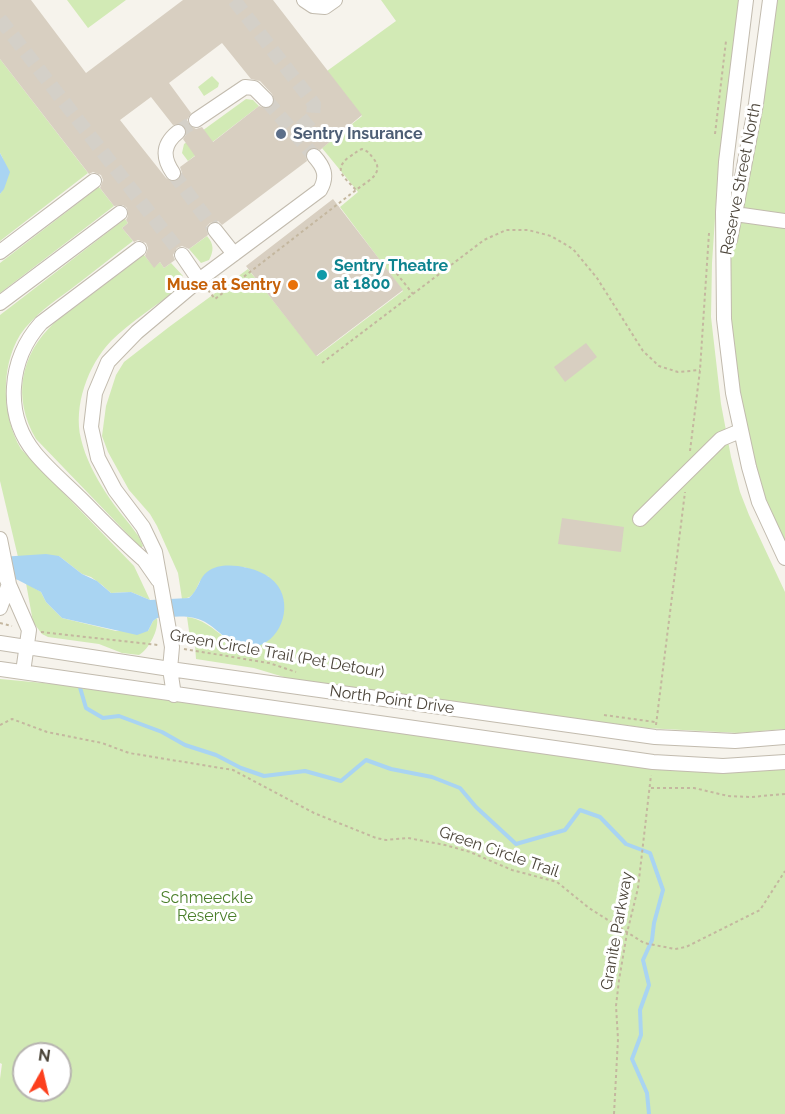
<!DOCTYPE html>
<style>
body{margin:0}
#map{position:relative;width:785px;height:1114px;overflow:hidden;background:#f6f3ec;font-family:Raleway,sans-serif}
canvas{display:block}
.north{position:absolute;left:12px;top:1042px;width:60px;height:60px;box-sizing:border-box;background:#fff;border:2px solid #b7b4b0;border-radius:50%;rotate:8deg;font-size:16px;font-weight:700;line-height:24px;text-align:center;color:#4b4439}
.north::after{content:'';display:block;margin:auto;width:21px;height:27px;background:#fc3f1d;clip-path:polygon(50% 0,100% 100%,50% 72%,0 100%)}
</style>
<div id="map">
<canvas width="785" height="1114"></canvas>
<div class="north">N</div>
</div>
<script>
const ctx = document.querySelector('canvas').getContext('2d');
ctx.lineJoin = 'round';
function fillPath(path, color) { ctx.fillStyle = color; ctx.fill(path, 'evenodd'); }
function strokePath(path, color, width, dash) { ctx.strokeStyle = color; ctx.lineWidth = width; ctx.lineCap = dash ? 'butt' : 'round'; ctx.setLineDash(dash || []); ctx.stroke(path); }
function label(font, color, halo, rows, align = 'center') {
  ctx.font = font + ' Raleway,sans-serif'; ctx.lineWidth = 6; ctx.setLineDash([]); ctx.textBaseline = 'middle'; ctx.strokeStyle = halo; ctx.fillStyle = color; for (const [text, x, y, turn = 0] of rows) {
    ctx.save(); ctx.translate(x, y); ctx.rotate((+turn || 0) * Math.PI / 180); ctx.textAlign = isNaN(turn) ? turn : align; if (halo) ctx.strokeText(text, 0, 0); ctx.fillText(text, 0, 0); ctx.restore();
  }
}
fillPath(new Path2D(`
 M67,0H126L88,28Z
 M381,0H739L719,159L712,263L711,317L721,404L731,457L740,492L749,515L785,592V729L738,733L646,728L297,681L254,668L196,659L195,645L190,638L187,617C210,620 221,639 242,647L269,577L244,567L200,581C195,591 194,598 182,599L178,573L157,526L150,514L129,490L108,452L102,436L106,406L116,375L124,362L169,327L248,269L317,356L403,291L340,207L358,192L322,148L362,116L327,71L396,21Z
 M770,0H785V558L740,431L725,268Z
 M0,59L88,173L0,241V194C8,184 7,164 0,153Z
 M212,76L219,83L218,87L204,96L198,87Z
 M246,99L253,100L259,106L188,161L182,153L184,144Z
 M99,187L114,206L0,293V263Z
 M125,219L128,223L122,228L133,241C112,257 92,273 71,289C53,302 33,316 20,335C0,368 2,416 21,449L134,566L150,600L131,592L111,593L102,585L91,577L82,574L59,556L18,557L0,481V315Z
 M207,236C214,244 214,251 209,260L201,263L189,249Z
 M144,255L154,267L160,262L164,268L171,263L183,276L175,281L180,287C159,304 130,322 111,341C88,365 73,406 81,439C85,457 96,478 106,493C116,509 129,522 139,537L143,546L141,548L36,439C12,398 20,355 54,323Z
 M26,583L41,592L46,602L62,618L116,631H148L153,621L157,618C159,630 149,649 139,655L122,653L99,644L48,637L42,634L33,622Z
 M0,679L174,695L653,762L785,760V1114H0V1079L2,1064L0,1063ZM24,1054H60V1090H24Z`), '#d2eab5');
fillPath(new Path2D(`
 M0,153L10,172L4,189L0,194Z
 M46,554L59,556L82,574L97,581L111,593L131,592L150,600L189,598C198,591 199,578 207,572C216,565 227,565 238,566C252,568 269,573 278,586C293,608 280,643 253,647C230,651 218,625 198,619C185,615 170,617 157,618L153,621L148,631L137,635L62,618L46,602L41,592L18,580L5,576L0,557Z`), '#a9d4f2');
strokePath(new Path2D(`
 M79,684L86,708L103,718L119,716L162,732L185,745L216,755L241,768L264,776L305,771L341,781L366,760L391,769L432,777L460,788L476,807L516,844L565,830L580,810L600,817L626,844L650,853L663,890L654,923L652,940L643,960L649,985L640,1010L641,1035L632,1059L647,1093L649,1114`), '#a9d4f2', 4);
fillPath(new Path2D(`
 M0,0H31L86,73L183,0H273L362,115L320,150L313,147L309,149L305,154L307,161L222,225L218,221L210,223L206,227L208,235L189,249L182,246L177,248L173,255L175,260L164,268L160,262L154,268L145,256L148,248L146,243L138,240L134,242L122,228L128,223L126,220L128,216L127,208L123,205L114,206L100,188L103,180L101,175L93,172L89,174L0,59ZM222,43L251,79L260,81L272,94L275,102L268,109L259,106L213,142L202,127L196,129L189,125L187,120L191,113L169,83ZM151,97L173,125L181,124L187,130L186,135L183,139L195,156L180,167L182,173L177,181L173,182L166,178L120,120Z
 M333,199L403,290L316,356L246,266Z
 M586,343L597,357L565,382L554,367Z
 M562,518L624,527L621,552L558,544Z`), '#d8cfc1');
strokePath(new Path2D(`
 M234,0L314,104L313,117L294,133
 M0,19L182,255
 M266,100L314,156
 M178,132L196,120
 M173,173L215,230`), '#d4d0c8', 14, [14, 7]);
const minor = new Path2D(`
 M304,0L313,6L325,7L335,0
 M746,0L726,162L723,212L724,319L733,393L749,467L759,502L785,558
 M196,120L245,87L254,88L266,100
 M173,173C162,157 163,144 178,132
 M728,213L785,221
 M215,230L234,254
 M730,240L756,104L770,0
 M139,249L41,323C9,359 3,414 35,453C49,470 66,484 81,499C102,520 122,541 144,560L158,580
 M0,252L94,181
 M182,255L199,280
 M0,303L120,213
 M640,519L721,439L740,431
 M0,539L9,584L0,608
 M0,564L29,630L23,672
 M0,643L170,669L655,737L735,741L785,737
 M0,669L653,762L723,766L785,762
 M174,695L170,669L172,647L155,552L143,527L115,490L98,458L91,427L95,393L108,362L137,332L199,280L320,190C328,176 324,167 314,156`);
strokePath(minor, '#c2bbae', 16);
strokePath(new Path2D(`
 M715,134L726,41
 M389,264L413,294
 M208,290L215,299L356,190C367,181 386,174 373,158C370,154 368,151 362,149C357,151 354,154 349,157C332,170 345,178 356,190
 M322,363L484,240L506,230H528L551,236L573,249L597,278L643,351L659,366L678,372L700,370
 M690,451L700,370L709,233
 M0,623L12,626
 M41,632L158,645
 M184,649L269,663L296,672
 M604,715L655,722
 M0,725L12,719L47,732L102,743L129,753L233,770L314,813L376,838L386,840L408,838L445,845L470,852L512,870L557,882L589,908L644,943L675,949L686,947L760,910L785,871
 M656,725L685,492
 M651,788H694L728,796L751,797L785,794
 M614,1114L618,1039L616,1006L619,980L627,933L638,888L651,775`), '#c4b79f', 2, [3, 3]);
strokePath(minor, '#fff', 14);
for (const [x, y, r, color] of [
 [281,134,6,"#5c6f8a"],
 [322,275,6,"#0f9aa8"],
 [293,285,6,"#e8710a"]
]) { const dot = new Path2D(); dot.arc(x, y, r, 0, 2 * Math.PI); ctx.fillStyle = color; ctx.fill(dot); strokePath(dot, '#fff', 2); }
label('bold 16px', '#4e5e75', '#fff', [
 ["Sentry Insurance",293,134]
], 'left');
label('16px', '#4b4439', '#fff', [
 ["Reserve Street North",741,179,-79],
 ["Green Circle Trail (Pet Detour)",277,654,10],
 ["North Point Drive",392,700,8],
 ["Green Circle Trail",499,852,19],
 ["Granite Parkway",617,931,-80]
]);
label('bold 16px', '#0d838f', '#fff', [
 ["Sentry Theatre",334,266],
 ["at 1800",334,284]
], 'left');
label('bold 16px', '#c56008', '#fff', [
 ["Muse at Sentry",281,285]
], 'right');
label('16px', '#4a7f2a', '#fff', [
 ["Schmeeckle",207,898],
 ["Reserve",207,916]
]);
</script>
